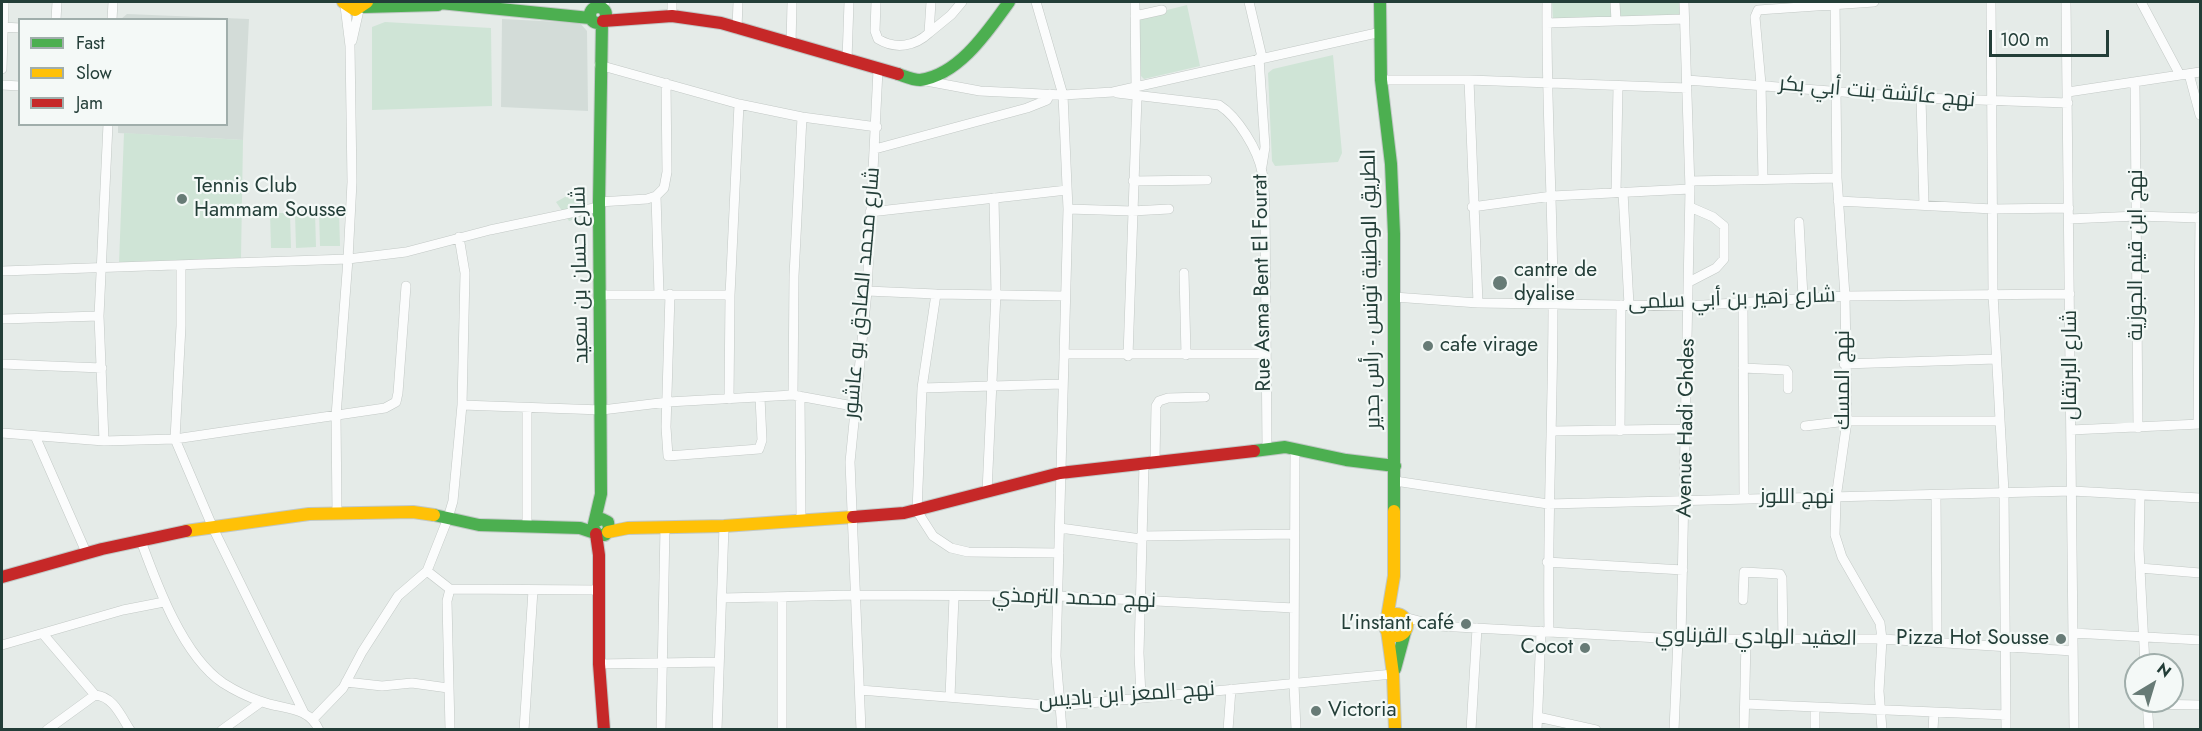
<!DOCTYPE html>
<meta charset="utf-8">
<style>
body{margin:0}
#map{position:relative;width:2202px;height:731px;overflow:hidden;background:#e5ebe8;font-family:Jost,sans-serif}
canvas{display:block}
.frame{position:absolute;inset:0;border:3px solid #233e38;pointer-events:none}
.legend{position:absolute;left:18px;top:18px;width:210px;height:108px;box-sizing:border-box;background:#f4f9f7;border:2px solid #a0aeab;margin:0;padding:8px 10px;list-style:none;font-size:18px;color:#233e38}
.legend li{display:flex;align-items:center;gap:12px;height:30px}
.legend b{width:30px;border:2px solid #a0aeab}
.north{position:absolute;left:2124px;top:653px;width:60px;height:60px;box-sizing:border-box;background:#f4f9f7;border:2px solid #a0aeab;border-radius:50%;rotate:38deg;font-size:16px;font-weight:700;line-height:24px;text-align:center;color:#233e38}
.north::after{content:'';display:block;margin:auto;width:21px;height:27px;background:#677b76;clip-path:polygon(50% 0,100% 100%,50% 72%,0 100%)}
.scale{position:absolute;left:1989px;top:30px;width:120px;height:27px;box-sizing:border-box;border:3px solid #233e38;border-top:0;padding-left:8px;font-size:18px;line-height:21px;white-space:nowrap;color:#233e38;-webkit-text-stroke:4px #f4f9f7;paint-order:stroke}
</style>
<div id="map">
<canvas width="2202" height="731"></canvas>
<div class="frame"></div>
<ul class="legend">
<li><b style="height:8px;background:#4caf50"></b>Fast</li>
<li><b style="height:8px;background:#ffc107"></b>Slow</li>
<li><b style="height:8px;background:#c62828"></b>Jam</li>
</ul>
<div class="north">N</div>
<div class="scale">100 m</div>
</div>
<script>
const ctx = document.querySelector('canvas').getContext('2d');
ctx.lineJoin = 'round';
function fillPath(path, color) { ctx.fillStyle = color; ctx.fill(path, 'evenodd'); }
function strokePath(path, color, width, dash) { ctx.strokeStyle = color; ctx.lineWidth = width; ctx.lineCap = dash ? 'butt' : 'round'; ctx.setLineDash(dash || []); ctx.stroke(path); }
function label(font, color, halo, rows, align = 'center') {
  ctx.font = font + ' Jost,Cairo,sans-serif'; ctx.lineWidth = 4.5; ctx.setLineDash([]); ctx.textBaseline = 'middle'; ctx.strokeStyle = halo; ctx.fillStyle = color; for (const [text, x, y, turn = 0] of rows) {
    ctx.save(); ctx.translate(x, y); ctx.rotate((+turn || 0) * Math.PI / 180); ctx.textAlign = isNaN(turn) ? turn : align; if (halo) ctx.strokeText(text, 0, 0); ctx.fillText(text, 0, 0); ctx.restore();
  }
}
fillPath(new Path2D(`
 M127,14L249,19L243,140L118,133V125L226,124V20L121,19Z
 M502,19L580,23L587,31L588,111L501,107Z`), '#d3dcd8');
fillPath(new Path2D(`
 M1552,2H1680V18L1553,20Z
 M1187,5L1200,66L1144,79L1140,75L1139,17Z
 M385,22L491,28L492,106L372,110V27Z
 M1333,55L1342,153L1338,162L1275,166L1272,161L1268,73L1273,69Z
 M124,133L243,140L241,258L119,263Z
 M579,189L584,196L586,215L569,221L556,202Z
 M319,211H339L340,246H320Z
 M315,212L316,247L296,248L295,213Z
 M270,213H290L291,248H271Z`), '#cfe4d6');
const street = new Path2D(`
 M876,2L875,31L878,39C896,50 915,46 929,33L931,2
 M1036,2L1063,95L1068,209L1056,656L1062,730
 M1135,2L1136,87
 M1249,2L1262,57
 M1547,2C1546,103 1553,204 1553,305C1553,414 1547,523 1549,631
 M1615,2L1616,21
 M1835,2L1837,178L1845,296L1847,421L1836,498L1835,535L1842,557L1880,623L1882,639L1879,691L1882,730
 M1991,2L1993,294L2004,492L2006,730
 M2066,2L2074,730
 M2141,2L2180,75
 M600,8L605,2
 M672,16V2
 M1135,16L1162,10
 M56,20L57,2
 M112,20L113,2
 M1547,23L1684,19
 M3,27L20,28
 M737,29L738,2
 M929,33L951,15L962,2
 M352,41L359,10
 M791,45L792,2
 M1259,58L1265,147L1262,166
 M847,60L849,2
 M599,65L739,104L802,117L877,127
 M2,69L4,2
 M2189,74L2200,115
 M921,80L980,91L1063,95L1113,92L1381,32
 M1381,80H1469L1687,88
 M1469,80L1478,303
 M1687,80L1921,98L2068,103
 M2135,83L2138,428
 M2,85L20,86
 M2068,92L2200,72
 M1117,93L1219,105C1238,117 1258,150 1262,172C1265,184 1264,198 1265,210L1267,449
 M1921,98L1924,205
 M875,149L1027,108L1047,100L1050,94
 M1763,179L1761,84L1755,17L1758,10L1874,2
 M1133,181L1207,180
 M1690,181L1837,178
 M1616,192L1618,87
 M1623,192L1629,305
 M656,196L659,294
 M1838,201L1993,209L2069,208
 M599,202L647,199L656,196L664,188L667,172L666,83
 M1472,207L1552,196L1690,189
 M1068,209L1132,211L1169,209
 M870,212L1067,190
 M2069,219L2137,216L2200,218
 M1799,222L1803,297
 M181,266V326L175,439L213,528L304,713
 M2,271L348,259L352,182L350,46L345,6
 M1184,273L1186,355
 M1689,282L1716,268L1724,259V226L1713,217L1690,207
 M867,291L936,294L922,388L917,511L933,536L951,548L968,552L1059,553
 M670,294L666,427L668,456L759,449L762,440L760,397
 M936,294L1065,296
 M600,295H730
 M1394,297L1478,303L1688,306L1845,296L2070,294
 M1743,303L1744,498
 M2,319L99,316
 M1065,354H1265
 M1128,356L1137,97
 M2,364L102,368
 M1844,364L1996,359
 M1743,368L1786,370L1788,373V389
 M922,388L1063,384
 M793,395L794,276L802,117
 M800,396L801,520
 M729,399L730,295L739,104
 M462,405L602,410L668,402L793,395L853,406
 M2198,424L2200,216
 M1805,426L1847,421H1999
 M2071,430L2200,424
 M1553,431L1687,429
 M1620,431L1621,305
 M2,433L104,441L175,439L385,408L396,402L398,393L406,286
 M35,436L86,552
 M104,441L99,316L108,124
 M1295,449L1294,684L1296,730
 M1155,462L1156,406L1159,401L1168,398L1205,397
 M1395,481L1548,504L2072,491L2200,498
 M987,492L996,293L994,198
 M1936,495L1937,641
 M2140,495L2139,549L2145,665
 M337,513L336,416L348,259L406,252L490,230L599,207
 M527,525V408
 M1060,528L1141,539
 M1141,536L1294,534
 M141,541C157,585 183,656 223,683C234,690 248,697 260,701C282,710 308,705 319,730
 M1547,562L1683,570
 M2140,568L2200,573
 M427,571L450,589
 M723,598L855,595L1058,596L1294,608
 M1743,600L1744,572L1780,574L1782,578L1783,640
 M1404,617L1438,626L1678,639H1882L2073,651
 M2073,633L2200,640
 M43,634L95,695
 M1681,639L1690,189L1684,2
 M2,645L123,610L164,602
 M599,664L719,662
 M346,682L382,686L412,683L448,688
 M860,690L1058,706L1393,674
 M950,697L954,596
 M1141,697L1139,653L1144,464
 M2147,701L2149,730
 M1745,704L2006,715
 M2147,704L2200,705
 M1538,717L1596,730
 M314,718L343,688L362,652L398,596L427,571L448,518L453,501L462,405L465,273L459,237
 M47,730L95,695C113,696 121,716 130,730
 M222,730L261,702
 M450,730L447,601L450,589L599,590
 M524,730L533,590
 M661,730L665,527
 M717,730L724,526
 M782,730V598
 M861,730L850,462L867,291L878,70
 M1228,730L1231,689
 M1471,730L1477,628
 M1537,730L1541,631
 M1674,730L1678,639
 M1744,730L1746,640
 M1815,730V707
 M1933,730L1934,712`);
const fast = new Path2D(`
 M430,2L590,18
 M1380,2L1381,80L1391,164L1394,234V511
 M364,7L438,5
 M590 15a8 8 0 1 1 16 0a8 8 0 1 1-16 0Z
 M898,74C904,76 913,80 920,80C959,75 988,31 1009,2
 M1254,451L1285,447L1346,460L1395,466
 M434,515L479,525L580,528L595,533
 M596,521L602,519L608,522L609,529L605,535H598L593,528L601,494L599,202L602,22
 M1395,669L1405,632`);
const slow = new Path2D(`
 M343,2L355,10L367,2
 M186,531L309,514L413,512L434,515
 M608,532L628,528L724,526L853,517
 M1385 625a11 11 0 1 1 22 0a11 11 0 1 1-22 0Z
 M1387,618L1394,576V511
 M1387,630L1393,674L1395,730`);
const jam = new Path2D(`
 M603,21L672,16L721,23L898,74
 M853,517L904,513L1060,473L1254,451
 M596,534L599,555V664L604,730
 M2,577L102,549L186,531`);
strokePath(street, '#c2c8c5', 10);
strokePath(fast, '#c1c8c6', 14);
strokePath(slow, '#c1c8c6', 14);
strokePath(jam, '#c1c8c6', 14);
strokePath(street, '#fbfcfc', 9);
strokePath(fast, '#4caf50', 12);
strokePath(slow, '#ffc107', 12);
strokePath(jam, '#c62828', 12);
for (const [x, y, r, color] of [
 [182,199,6,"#677b76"],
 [1500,283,8,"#677b76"],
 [1428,346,6,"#677b76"],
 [1466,624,6,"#677b76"],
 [2061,639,6,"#677b76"],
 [1585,648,6,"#677b76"],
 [1316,711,6,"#677b76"]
]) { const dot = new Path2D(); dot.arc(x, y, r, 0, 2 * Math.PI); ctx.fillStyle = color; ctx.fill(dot); strokePath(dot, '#f4f9f7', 2); }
label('21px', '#233e38', '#f4f9f7', [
 ["نهج عائشة بنت أبي بكر",1877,93,5],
 ["نهج ابن قيم الجوزية",2137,255,-90],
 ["شارع حسان بن سعيد",581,275,-91],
 ["Rue Asma Bent El Fourat",1263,283,-91],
 ["الطريق الوطنية تونس - رأس جدير",1372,289,-91],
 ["شارع محمد الصادق بو عاشور",863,293,-85],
 ["شارع زهير بن أبي سلمى",1732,300,-2],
 ["شارع البرتقال",2071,365,-90],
 ["نهج المسك",1844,380,-90],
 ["Avenue Hadi Ghdes",1687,428,-89],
 ["نهج اللوز",1797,498],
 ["نهج محمد الترمذي",1074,599,2],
 ["العقيد الهادي القرناوي",1756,638,1],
 ["نهج المعز ابن باديس",1127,696,-4]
]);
label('21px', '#233e38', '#f4f9f7', [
 ["Tennis Club",194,187],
 ["Hammam Sousse",194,211],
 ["cantre de",1514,271],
 ["dyalise",1514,295],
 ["cafe virage",1440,346],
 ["L'instant café",1454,624,"right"],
 ["Pizza Hot Sousse",2049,639,"right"],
 ["Cocot",1573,648,"right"],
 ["Victoria",1328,711]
], 'left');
</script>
